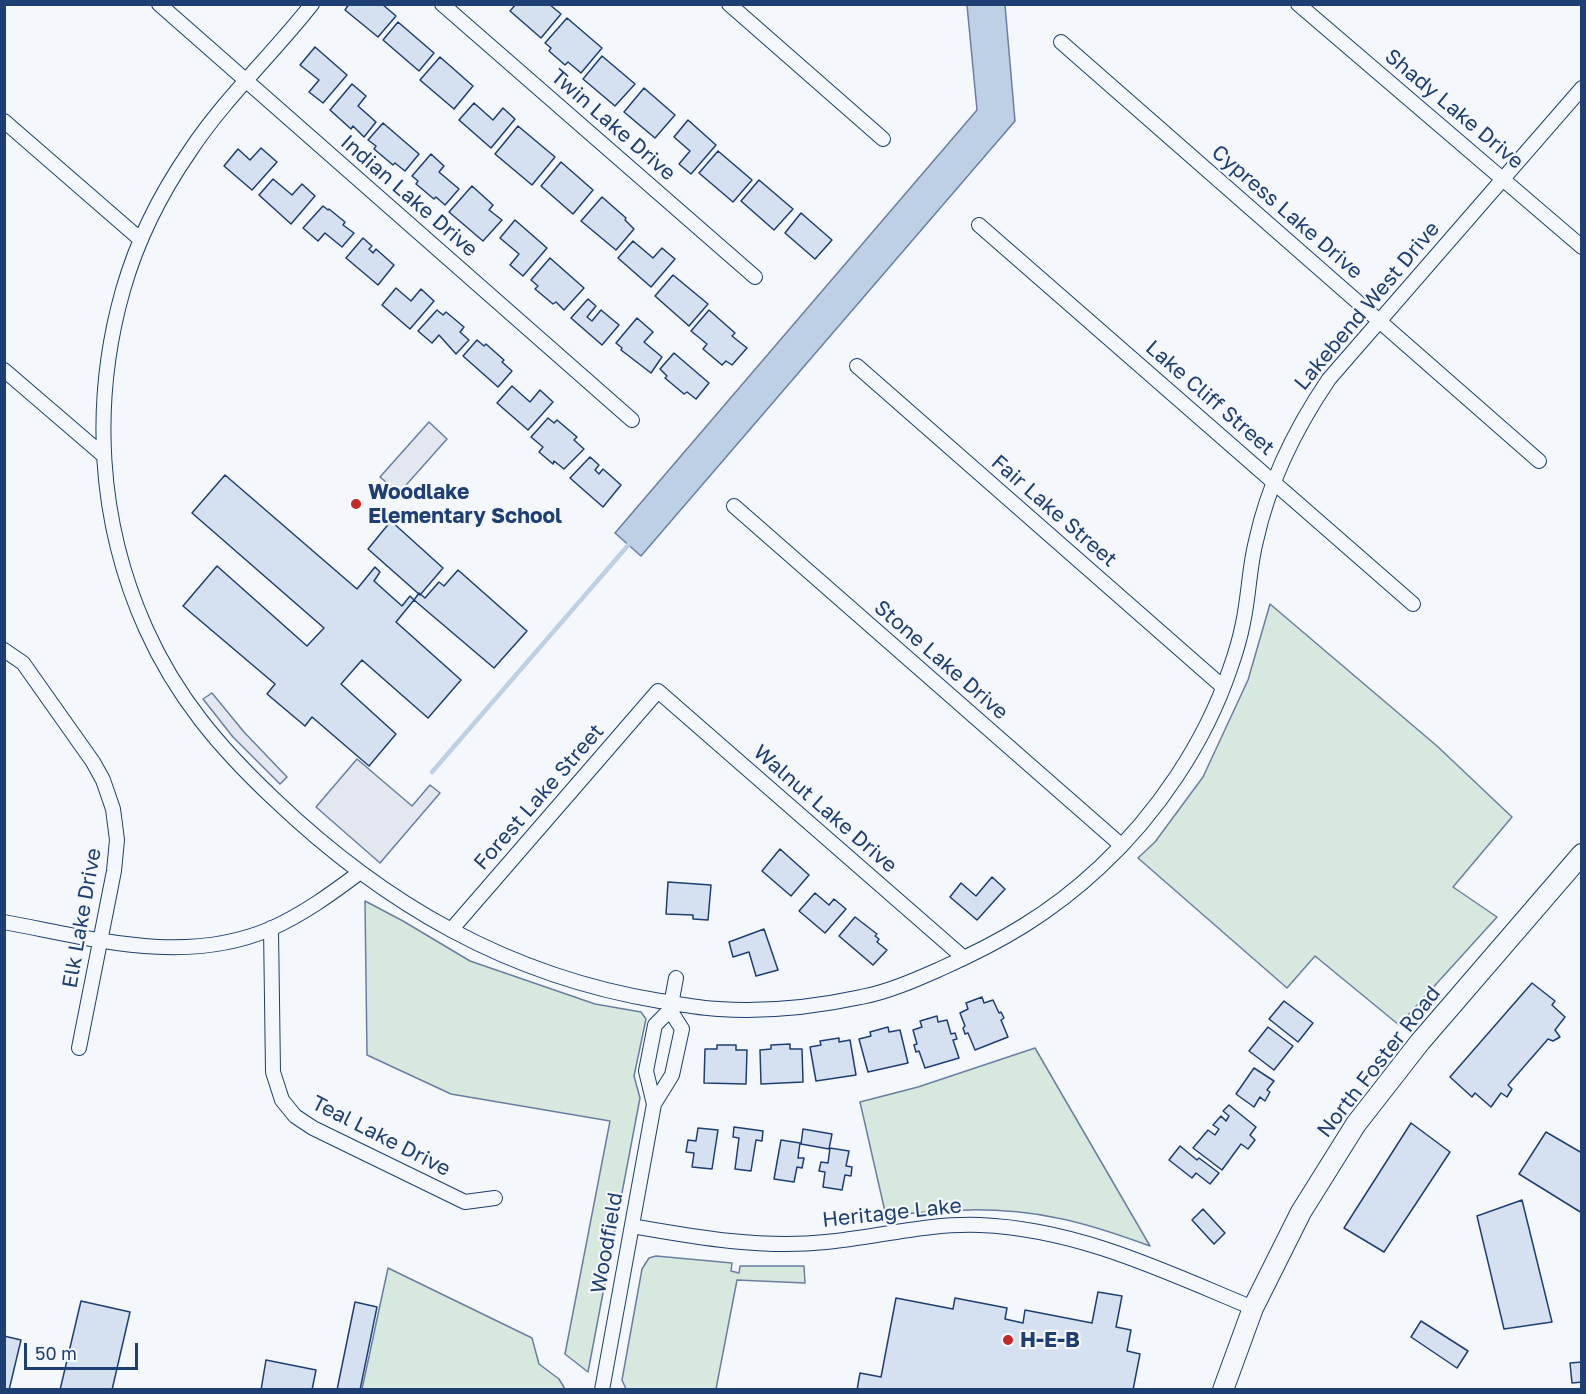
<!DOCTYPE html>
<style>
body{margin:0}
#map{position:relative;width:1586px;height:1394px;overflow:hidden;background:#f4f7fb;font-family:"Golos Text",sans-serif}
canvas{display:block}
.frame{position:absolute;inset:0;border:6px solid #1d3f73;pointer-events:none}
.scale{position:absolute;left:24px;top:1343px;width:114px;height:27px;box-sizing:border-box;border:3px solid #1d3f73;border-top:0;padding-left:8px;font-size:18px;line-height:21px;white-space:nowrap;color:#1d3f73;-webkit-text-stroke:4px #f4f7fb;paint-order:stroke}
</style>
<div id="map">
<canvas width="1586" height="1394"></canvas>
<div class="frame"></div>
<div class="scale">50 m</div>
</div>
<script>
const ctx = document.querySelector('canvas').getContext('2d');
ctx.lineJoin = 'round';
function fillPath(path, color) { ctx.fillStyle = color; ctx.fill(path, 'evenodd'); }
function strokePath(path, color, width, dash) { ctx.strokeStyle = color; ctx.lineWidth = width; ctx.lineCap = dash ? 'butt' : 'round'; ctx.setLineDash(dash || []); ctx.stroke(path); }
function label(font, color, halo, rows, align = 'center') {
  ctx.font = font + ' "Golos Text",sans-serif'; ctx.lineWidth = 4.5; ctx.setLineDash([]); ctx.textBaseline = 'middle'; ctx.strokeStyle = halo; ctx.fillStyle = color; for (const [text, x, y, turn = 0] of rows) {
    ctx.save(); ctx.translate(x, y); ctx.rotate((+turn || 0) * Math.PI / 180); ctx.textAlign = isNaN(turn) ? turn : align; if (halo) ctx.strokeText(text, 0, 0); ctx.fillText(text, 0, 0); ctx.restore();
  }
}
const green = new Path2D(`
 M1270,604L1437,746L1512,817L1453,887L1497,917L1399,1025L1315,956L1287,988L1138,858L1155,842L1203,777L1248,680Z
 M365,901L403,921L470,961L595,1004L641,1012L646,1019L634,1076L640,1098L588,1372L565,1354L610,1121L451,1094L367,1055Z
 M1035,1048L1150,1246C1120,1235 1089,1224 1057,1218C1000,1206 943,1209 886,1216L860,1102L918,1087Z
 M656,1256L732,1263L731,1271L739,1273L740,1266H804L805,1283L737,1280L716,1389H626L622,1380L642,1269L649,1258Z
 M388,1268L532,1338L539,1364L559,1379L565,1389H362Z`);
fillPath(green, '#d7e8df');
strokePath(green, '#687fa3', 1.5);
const parking = new Path2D(`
 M429,422L447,439L399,493L380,477Z
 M212,693L244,732L287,777L280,784L233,737L203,699Z
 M357,759L412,806L430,785L440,793L380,863L316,807Z`);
fillPath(parking, '#e3e8f0');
strokePath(parking, '#687fa3', 1.5);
const water = new Path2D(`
 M967,5H1005L1015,121L641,556L615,533L977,110Z`);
fillPath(water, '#bed0e5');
strokePath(water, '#687fa3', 1.5);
strokePath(new Path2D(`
 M432,772L631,542`), '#bed0e5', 4.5);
const building = new Path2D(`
 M349,4H382L396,16L378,37L345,10Z
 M516,4H549L561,14L541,38L510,11Z
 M567,18L602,48L581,73L568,62L565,65L549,51L551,48L545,43Z
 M398,22L434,53L419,71L383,40Z
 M315,47L347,75L323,103L309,92L319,80L300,65Z
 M602,56L635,84L615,106L583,79Z
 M440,57L473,86L454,109L420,80Z
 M352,84L366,96L358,106L376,122L364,137L353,126L351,129L330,110Z
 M644,88L675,115L655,138L624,112Z
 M474,103L493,120L503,108L515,119L491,148L459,120Z
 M688,120L716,145L691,174L679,164L690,151L674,137Z
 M383,123L419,154L405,171L395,163L393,165L374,149L376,146L368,140Z
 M518,126L555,157L532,185L495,154Z
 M261,148L277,162L252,190L224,166L238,149L250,160Z
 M718,151L752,180L733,202L699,173Z
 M431,154L444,166L439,172L459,189L445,205L436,197L434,199L416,184L418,181L412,176Z
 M561,162L593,190L573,214L541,186Z
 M273,179L292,195L302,184L315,196L291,224L259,195Z
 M759,180L793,209L774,230L741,201Z
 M472,186L493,205L489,210L502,220L483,241L449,212Z
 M602,197L626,218L625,220L634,229L616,250L581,221Z
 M323,206L328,210L329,209L345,222L343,225L354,233L342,247L325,233L318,241L303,228Z
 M801,213L832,240L815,259L785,233Z
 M515,220L547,248L523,276L510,265L519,254L500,238Z
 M363,238L372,246L369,249L373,253L376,249L394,265L378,285L346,258Z
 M633,241L653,258L662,248L675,259L651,287L618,258Z
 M550,258L584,288L564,310L556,302L553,304L535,289L538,286L531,280Z
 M673,275L708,304L689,326L655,296Z
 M396,288L411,301L421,289L434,301L410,329L382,305Z
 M588,299L596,306L587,317L592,321L601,310L619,325L602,345L571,318Z
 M437,310L443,315L446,312L464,327L460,332L469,340L456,354L439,335L432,343L418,331Z
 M709,310L735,333L732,336L747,348L732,365L726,361L722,365L703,349L707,344L691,331Z
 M637,318L653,332L644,342L662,357L651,373L621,350L622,348L616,343Z
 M477,340L484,346L486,344L504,360L502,362L512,371L498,387L463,356Z
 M674,353L709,383L696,399L687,392L684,394L665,378L667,376L660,369Z
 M512,386L530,402L540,390L553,402L528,430L497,403Z
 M548,418L554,423L557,420L577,437L574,440L584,449L564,469L554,461L553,464L539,452L543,447L531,437Z
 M590,457L599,465L595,470L599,474L603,469L621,485L603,507L570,478Z
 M225,475L357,589L375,567L380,572L374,581L402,606L410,596L414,600L396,622L461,680L428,718L362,660L341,684L396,734L369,766L312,717L305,726L267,694L275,684L183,606L217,566L307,646L324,628L192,513Z
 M391,521L443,568L420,595L368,549Z
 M458,570L527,631L494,668L414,600L419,593L425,598L439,582L444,586Z
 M780,849L809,875L791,896L762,871Z
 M992,877L1005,889L977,920L950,897L961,883L976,896Z
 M668,882L711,885L708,920L693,919V915L666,914Z
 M815,893L829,905L834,899L846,909L825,933L799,911Z
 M855,917L877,934L875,936L879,939L877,942L887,950L873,965L839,936Z
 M764,929L778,970L756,976L749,952L733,957L729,942Z
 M1532,983L1555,1001L1552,1005L1565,1017L1555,1030L1560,1037L1553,1041L1548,1039L1508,1085L1512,1089L1507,1097L1501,1093L1491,1107L1475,1093L1472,1097L1450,1077Z
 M982,997L984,1003L993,1000L999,1013L1001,1012L1004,1018L1001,1020L1008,1037L975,1050L968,1033L965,1034L963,1028L965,1026L960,1013L968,1009L966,1003Z
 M1284,1001L1313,1023L1298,1042L1269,1019Z
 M937,1016L938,1022L947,1020L951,1034L955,1033L957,1039L953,1040L959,1058L925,1068L919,1051L916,1052L914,1045L917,1044L913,1030L922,1027L920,1021Z
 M888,1027L889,1032L900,1030L908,1063L868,1072L859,1039L871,1036L870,1032Z
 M1268,1027L1293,1046L1274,1070L1249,1051Z
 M839,1038V1042L850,1040L856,1075L816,1081L810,1047L821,1045L820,1041Z
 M790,1044V1049H802L803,1082L761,1084L760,1050L771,1049V1045Z
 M717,1045H736V1050H747L746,1084L704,1083L705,1049H717Z
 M1254,1068L1274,1081L1267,1090L1270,1092L1265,1101L1260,1097L1254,1107L1236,1094Z
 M1229,1105L1256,1127L1250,1135L1255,1140L1248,1149L1241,1144L1222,1170L1193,1148L1208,1130L1215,1135L1219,1129L1213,1125L1221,1116L1226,1121L1229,1116L1223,1111Z
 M1411,1123L1450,1152L1384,1252L1344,1228Z
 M734,1127L763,1131L762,1141L756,1140L751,1171L735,1169L739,1138L733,1137Z
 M698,1128L718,1130L712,1169L692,1167L694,1153L686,1152L688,1140L696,1141Z
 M803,1129L832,1134L829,1149L801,1144Z
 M1546,1132L1582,1153V1213L1519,1174Z
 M781,1140L800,1143L798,1158H804L802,1168L797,1167L794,1182L774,1179Z
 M1180,1146L1197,1160L1199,1158L1219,1173L1210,1184L1196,1173L1192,1178L1169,1160Z
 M830,1148L849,1151L846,1166L852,1167L851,1176L845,1175L842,1190L823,1187L825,1172L819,1171L821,1162L828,1163Z
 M1522,1200L1552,1322L1504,1329L1477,1216Z
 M1203,1209L1225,1233L1214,1244L1192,1220Z
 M1098,1292L1122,1296L1116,1327L1131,1330L1127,1351L1140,1354L1133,1390H857L860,1373L881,1377L896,1298L953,1309L955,1298L1007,1308L1005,1319L1023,1323L1025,1310L1092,1323Z
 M81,1301L130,1312L112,1390H60Z
 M355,1302L377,1307L360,1390H337Z
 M1421,1321L1468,1351L1457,1368L1411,1337Z
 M4,1336L21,1340L9,1390H4Z
 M266,1360L316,1370L312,1390H261Z
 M1582,1362V1382L1572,1383L1570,1363Z`);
fillPath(building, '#d5e0f0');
strokePath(building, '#1d3f73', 1.5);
const street = new Path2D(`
 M159,4L632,420
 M312,4C273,54 225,98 190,151C161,193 137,241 123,290C91,403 98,522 146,629C177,698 220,748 274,799C384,904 508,976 660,1001C679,1004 699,1008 719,1009C766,1012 815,1007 861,997C888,992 915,980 940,969C1001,942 1051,913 1100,867C1157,814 1205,743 1230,669C1235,655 1240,639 1243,623C1249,596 1249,568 1256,541C1269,481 1295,429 1329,379L1582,88
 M442,4L755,277
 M729,4L883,139
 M1298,4L1582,247
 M1061,42L1539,461
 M4,121L141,240
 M979,225L1413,604
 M857,366L1223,687
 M4,370L103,455
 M734,506L1121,845
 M4,650L23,663L93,762L103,780L113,809L117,840L114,871L79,1048
 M4,922C92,938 183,966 270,929C302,915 331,894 359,873
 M271,928L273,1072L282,1100L295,1116L313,1128L465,1202L495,1198
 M451,930L658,691L964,958
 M670,1010L676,978
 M654,1104L646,1071L655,1025L670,1010
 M632,1226C695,1237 761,1249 826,1242C877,1237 928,1223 980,1225C1078,1229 1164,1271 1253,1308
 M602,1390L654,1104L672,1075L682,1029L670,1010`);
const secondary = new Path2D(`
 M1223,1390L1253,1308L1301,1212L1356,1124L1420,1042L1582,854`);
strokePath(street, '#1d3f73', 16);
strokePath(secondary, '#1d3f73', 22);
strokePath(street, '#f4f7fb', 14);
strokePath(secondary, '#f4f7fb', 20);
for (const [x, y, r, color] of [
 [356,504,6,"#c62828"],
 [1008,1340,6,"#c62828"]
]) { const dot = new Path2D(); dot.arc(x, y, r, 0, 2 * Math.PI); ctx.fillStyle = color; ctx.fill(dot); strokePath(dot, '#f4f7fb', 2); }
label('21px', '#1d3f73', '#f4f7fb', [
 ["Shady Lake Drive",1454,109,40],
 ["Twin Lake Drive",613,125,41],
 ["Indian Lake Drive",409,196,41],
 ["Cypress Lake Drive",1287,212,41],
 ["Lakebend West Drive",1367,306,-50],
 ["Lake Cliff Street",1210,398,41],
 ["Fair Lake Street",1054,511,41],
 ["Stone Lake Drive",941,660,41],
 ["Forest Lake Street",539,797,-49],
 ["Walnut Lake Drive",825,809,41],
 ["Elk Lake Drive",82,918,-80],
 ["North Foster Road",1379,1062,-52],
 ["Teal Lake Drive",381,1136,27],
 ["Heritage Lake",892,1213,-6],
 ["Woodfield",607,1243,-80]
]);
label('bold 21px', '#1d3f73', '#f4f7fb', [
 ["Woodlake",368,492],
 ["Elementary School",368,516],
 ["H-E-B",1020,1340]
], 'left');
</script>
